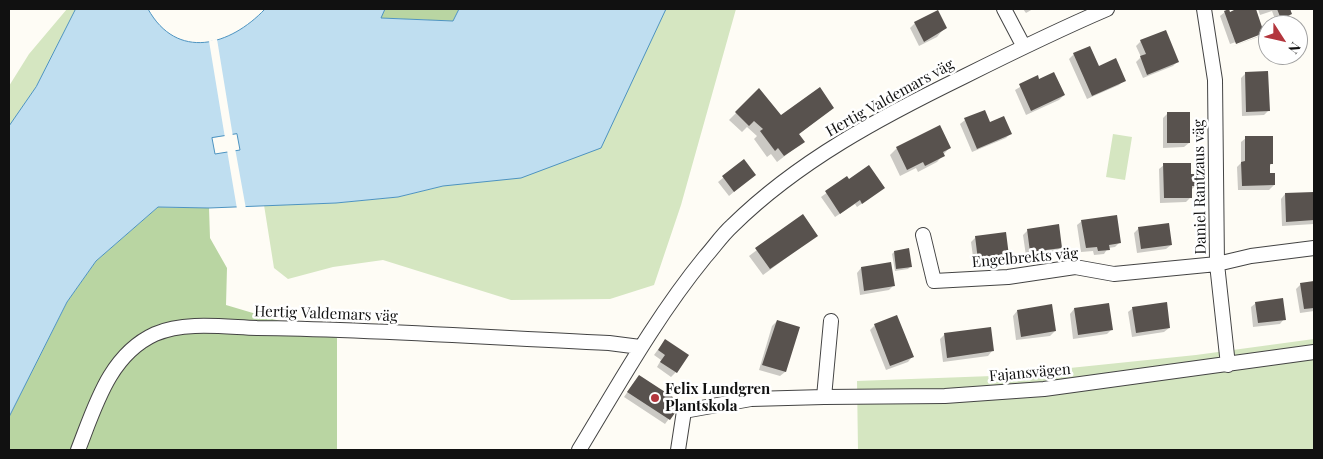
<!DOCTYPE html>
<meta charset="utf-8">
<style>
body{margin:0}
#map{position:relative;width:1323px;height:459px;overflow:hidden;background:#fefcf5;font-family:"Playfair Display",serif}
canvas{display:block}
.frame{position:absolute;inset:0;border:10px solid #111;pointer-events:none}
.north{position:absolute;left:1258px;top:15px;width:50px;height:50px;box-sizing:border-box;background:#fff;border:1px solid #a0a0a0;border-radius:50%;rotate:125deg;font-size:14px;font-weight:700;line-height:20px;text-align:center;color:#111}
.north::after{content:'';display:block;margin:auto;width:18px;height:22px;background:#b3363d;clip-path:polygon(50% 0,100% 100%,50% 72%,0 100%)}
</style>
<div id="map">
<canvas width="1323" height="459"></canvas>
<div class="frame"></div>
<div class="north">N</div>
</div>
<script>
const ctx = document.querySelector('canvas').getContext('2d');
ctx.lineJoin = 'round';
function fillPath(path, color) { ctx.fillStyle = color; ctx.fill(path, 'evenodd'); }
function strokePath(path, color, width, dash) { ctx.strokeStyle = color; ctx.lineWidth = width; ctx.lineCap = dash ? 'butt' : 'round'; ctx.setLineDash(dash || []); ctx.stroke(path); }
function label(font, color, halo, rows, align = 'center') {
  ctx.font = font + ' "Playfair Display",serif'; ctx.lineWidth = 5; ctx.setLineDash([]); ctx.textBaseline = 'middle'; ctx.strokeStyle = halo; ctx.fillStyle = color; for (const [text, x, y, turn = 0] of rows) {
    ctx.save(); ctx.translate(x, y); ctx.rotate((+turn || 0) * Math.PI / 180); ctx.textAlign = isNaN(turn) ? turn : align; if (halo) ctx.strokeText(text, 0, 0); ctx.fillText(text, 0, 0); ctx.restore();
  }
}
fillPath(new Path2D(`
 M67,9H76L36,87L9,126V86L29,54Z
 M666,9H736L681,205L654,285L610,299L511,300L383,260L333,267L288,279L274,268L264,205L336,203L398,197L443,186L647,45Z
 M1113,134L1132,137L1125,180L1106,177Z
 M1314,339V450H858L857,381L992,376L1196,355Z`), '#d5e6c1');
fillPath(new Path2D(`
 M385,9H459L453,21L380,18Z
 M158,207L209,208L210,238L227,268L226,305L337,338V450H9V417L67,302L96,261Z`), '#b9d5a2');
const water = new Path2D(`
 M76,9H148C177,61 230,46 265,9H385L381,18L453,21L459,9H666L601,148L521,178L443,186L398,197L336,203L209,208L158,207L96,261L67,302L9,417V126L36,87ZM237,134L240,150L215,154L212,138Z`);
fillPath(water, '#bfdef0');
strokePath(water, '#4d93c0', 1);
fillPath(new Path2D(`
 M217,39L233,137L225,138L209,41Z
 M235,148L246,209H237L227,150Z`), '#fefcf5');
fillPath(new Path2D(`
 M1023,9H1033L1026,13Z
 M1238,9H1254L1263,33L1258,37L1231,47L1259,36V34L1230,44L1220,16L1225,12L1230,14Z
 M1258,9H1291V14L1286,19L1276,22L1272,11L1260,15Z
 M915,23L945,27L937,37L919,46L910,28Z
 M1141,41L1177,62L1173,66L1143,78L1136,62L1141,57L1136,46Z
 M1074,54L1124,80L1119,85L1087,99L1069,59Z
 M1246,73L1269,110L1264,115L1242,116L1241,78Z
 M1037,77L1039,81L1064,95L1059,100L1026,115L1015,90Z
 M759,90L781,117L832,108L798,135L803,142L777,162L771,154L767,157L754,139L757,136L747,127L742,132L729,120Z
 M1168,113L1189,143L1184,147L1163,148V118Z
 M965,120L989,123L1010,134L1006,138L972,152L960,124Z
 M1246,138L1272,163L1269,167V174L1274,185L1269,190H1238L1237,167L1241,163V142Z
 M950,147L937,162L918,172L916,168L900,176L890,155L897,148Z
 M744,161L754,175L729,196L718,182Z
 M1164,165L1190,175L1195,186L1190,191V198L1186,202L1160,203L1159,169Z
 M847,178L849,181L884,188L857,207L855,204L835,217L821,197Z
 M1314,193V224L1282,226L1281,199L1285,194Z
 M802,216L816,236L763,275L749,256Z
 M1082,221L1119,243L1115,247L1108,248L1104,254L1094,255L1093,251L1081,252L1077,225Z
 M1139,228L1171,245L1166,249L1137,253L1134,233Z
 M1028,230L1061,247L1056,252L1026,256L1023,235Z
 M976,237L1008,256L1004,260L974,264L971,242Z
 M894,252L910,267L908,269L895,271L892,254Z
 M861,268L893,286L889,290L860,295L857,273Z
 M1314,282V311L1300,313L1296,289L1301,284Z
 M1256,303L1284,319L1280,324L1253,327L1251,307Z
 M1133,308L1169,328L1164,332L1132,337L1128,312Z
 M1074,309L1112,329L1107,334L1073,339L1070,314Z
 M1017,311L1055,331L1050,336L1016,340L1013,316Z
 M777,321L798,328L785,372L780,376L759,370L772,326Z
 M875,325L912,357L908,362L886,370L870,330Z
 M945,334L992,351L988,356L943,362L940,339Z
 M665,340L676,372L671,377L657,367L661,360L654,355Z
 M635,381L680,404L665,424L624,397Z`), '#0003');
fillPath(new Path2D(`
 M1229,9L1230,12L1236,9H1256L1264,33L1236,44L1224,11Z
 M1277,9H1290L1292,14L1281,19Z
 M938,10L947,28L924,42L914,22Z
 M1166,30L1179,62L1147,75L1140,56L1146,54L1140,40Z
 M1090,46L1099,66L1116,58L1126,81L1092,96L1073,53Z
 M1268,71L1270,111L1246,112L1245,72Z
 M1054,72L1065,95L1031,111L1019,84L1038,75L1039,79Z
 M820,87L834,108L799,134L805,142L784,156L778,148L775,151L760,131L763,129L754,121L749,126L735,112L759,88L781,115Z
 M985,110L990,122L1004,116L1012,134L977,149L964,118Z
 M1167,112H1190V143H1167Z
 M940,125L951,148L943,152L945,156L925,166L923,162L907,170L896,147Z
 M1245,136H1273V164H1270V173H1275V185L1242,186L1241,162L1245,161Z
 M744,159L756,175L734,192L722,176Z
 M1163,163H1191V174H1197V186H1192V198H1164Z
 M869,165L885,188L862,204L860,200L840,214L825,191L847,176L849,179Z
 M1314,192V220L1286,222L1285,193Z
 M803,214L818,236L770,269L755,248Z
 M1117,215L1121,243L1109,245L1110,250L1098,251L1097,247L1086,248L1081,220Z
 M1169,223L1172,245L1141,249L1138,227Z
 M1059,224L1062,248L1030,252L1027,229Z
 M1006,232L1009,256L978,260L975,236Z
 M909,248L912,267L896,269L894,251Z
 M891,262L895,286L864,291L861,267Z
 M1314,281V308L1304,309L1300,283Z
 M1283,298L1286,320L1258,323L1255,302Z
 M1167,302L1170,328L1136,333L1132,307Z
 M1109,303L1113,330L1078,335L1074,308Z
 M1052,304L1056,331L1021,337L1017,310Z
 M897,315L914,357L890,366L874,324Z
 M777,320L800,327L786,372L762,365Z
 M991,327L994,351L947,358L944,333Z
 M665,339L689,355L677,373L660,362L665,355L658,350Z
 M639,375L682,403L670,420L627,392Z`), '#58524e');
const street = new Path2D(`
 M1004,9L1024,47
 M1204,9L1215,80L1217,264L1228,365
 M923,235L934,281L1008,277L1075,267L1114,274L1217,264L1251,256L1314,248
 M831,321L824,397L945,396L1044,389L1314,352
 M78,450C95,407 109,355 155,334C185,321 225,327 257,328C374,329 491,338 609,343L640,347
 M579,450C619,384 656,317 705,257C714,247 722,235 732,226C798,161 881,117 963,77C1011,53 1058,30 1107,9
 M678,450L684,411L751,399L824,397`);
strokePath(street, '#444', 16);
strokePath(street, '#fff', 14);
for (const [x, y, r, color] of [
 [655,398,5,"#b3363d"]
]) { const dot = new Path2D(); dot.arc(x, y, r, 0, 2 * Math.PI); ctx.fillStyle = color; ctx.fill(dot); strokePath(dot, '#fff', 2); }
label('15px', '#111', '#fff', [
 ["Hertig Valdemars väg",890,98,-29],
 ["Daniel Rantzaus väg",1200,187,-91],
 ["Engelbrekts väg",1025,258,-5],
 ["Hertig Valdemars väg",326,314,2],
 ["Fajansvägen",1030,373,-5]
]);
label('bold 15px', '#111', '#fff', [
 ["Felix Lundgren",665,389],
 ["Plantskola",665,406]
], 'left');
</script>
